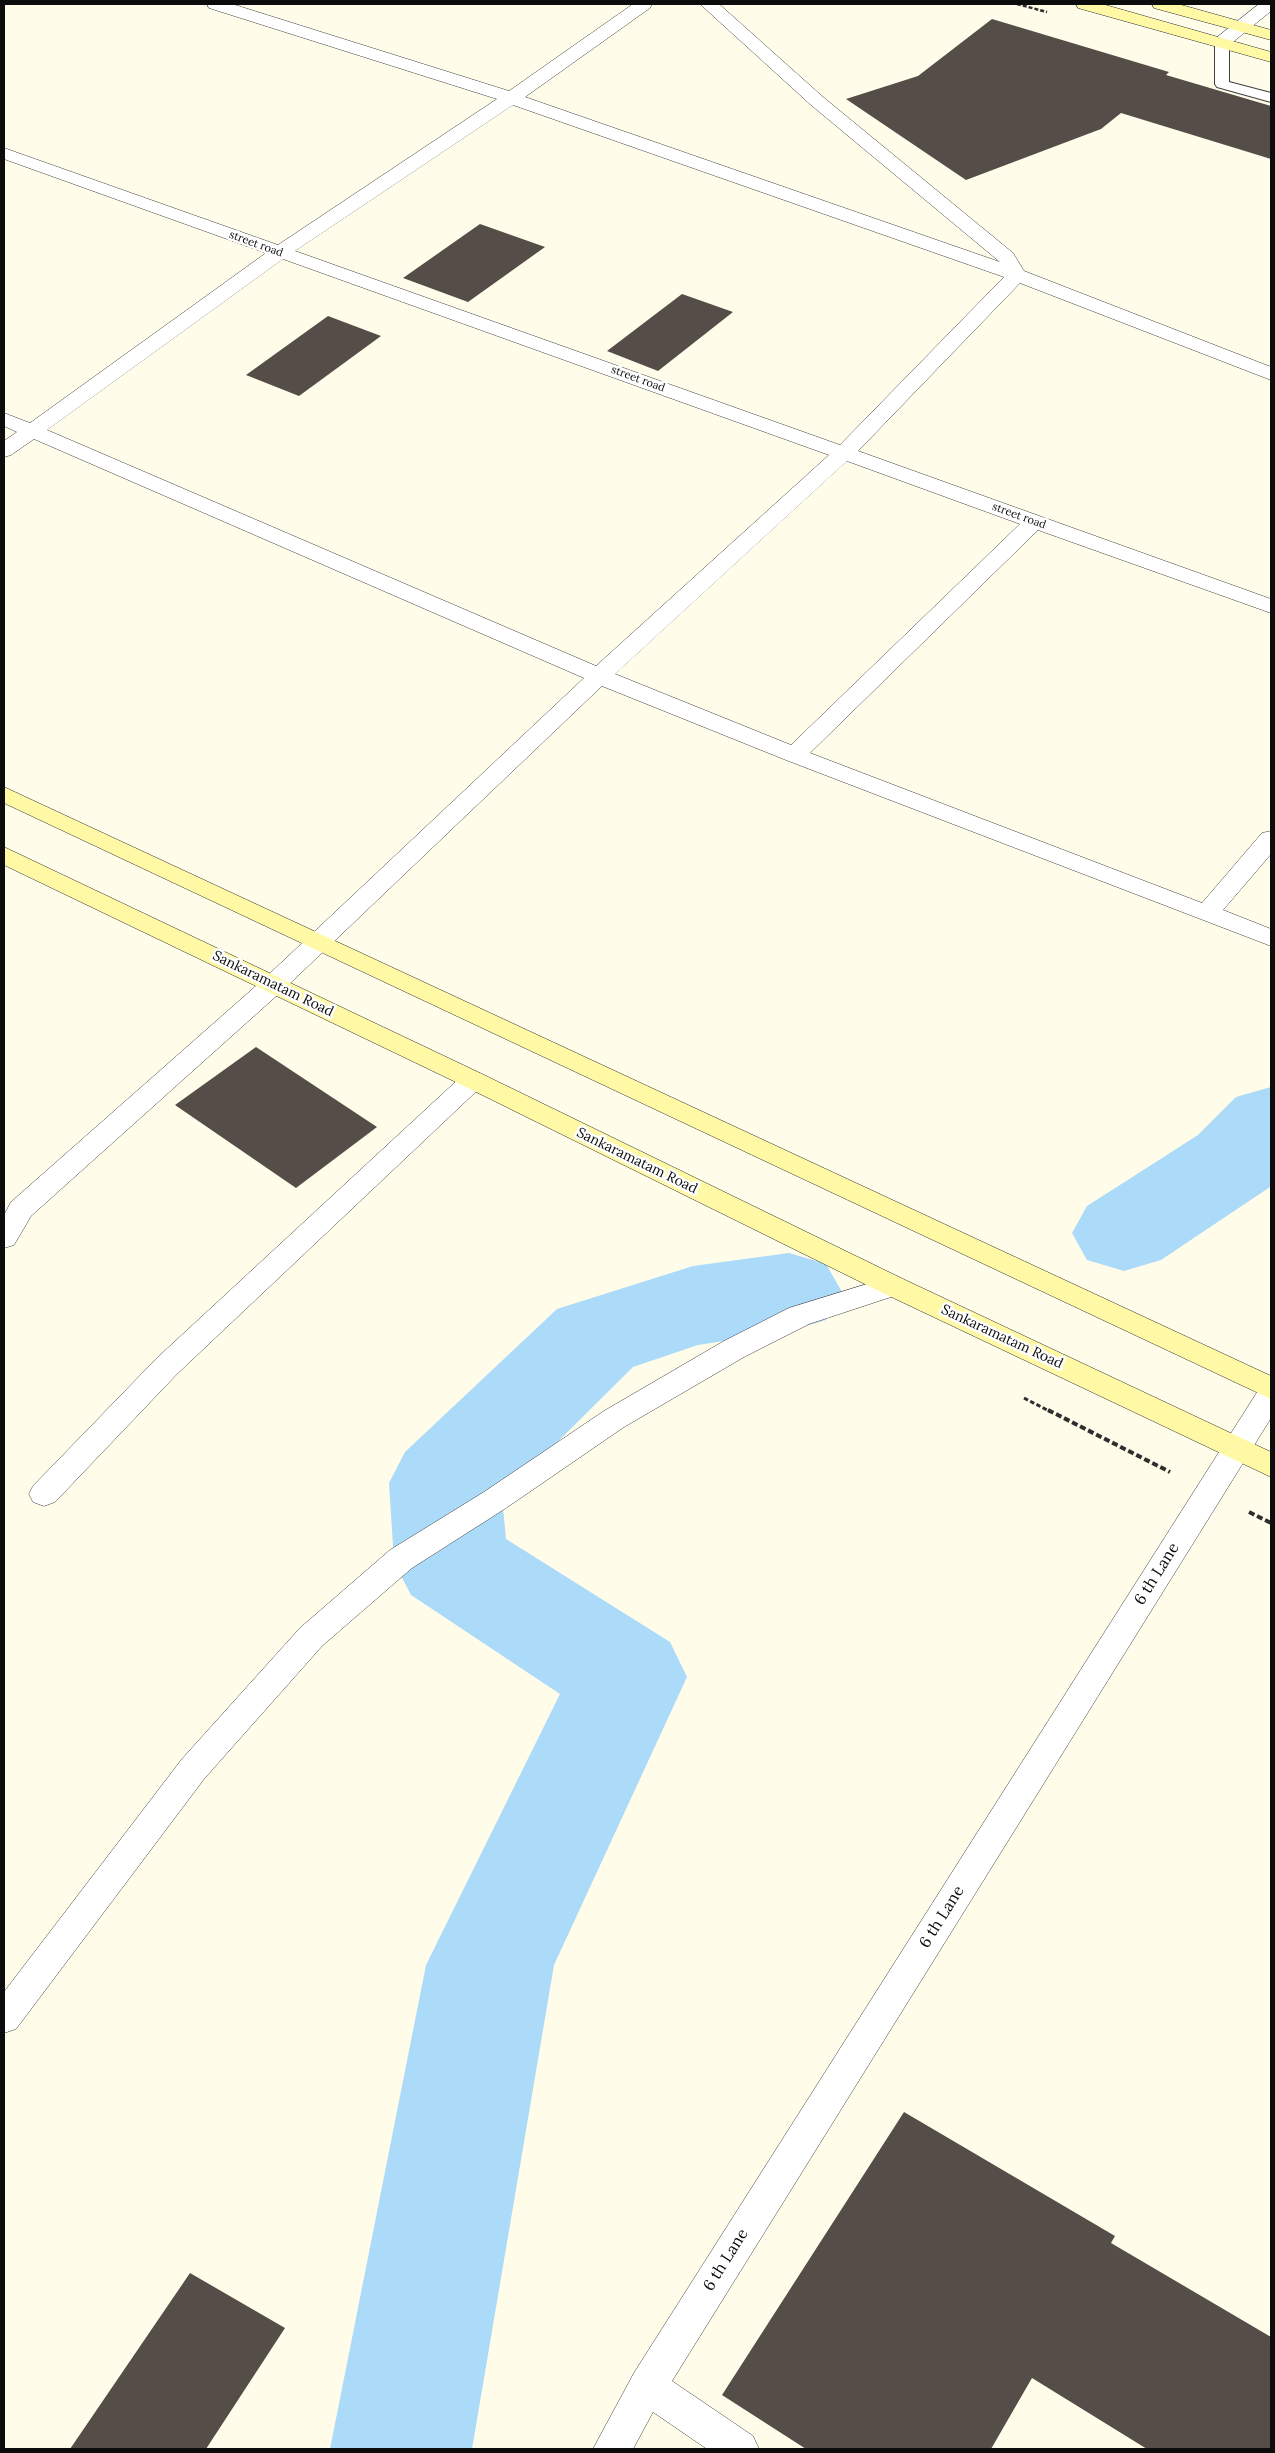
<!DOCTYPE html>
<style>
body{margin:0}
#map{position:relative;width:1275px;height:2453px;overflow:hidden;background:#fffcea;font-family:Lora,serif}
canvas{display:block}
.frame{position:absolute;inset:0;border:5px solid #0c0c0c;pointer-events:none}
</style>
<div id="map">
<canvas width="1275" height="2453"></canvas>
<div class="frame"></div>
</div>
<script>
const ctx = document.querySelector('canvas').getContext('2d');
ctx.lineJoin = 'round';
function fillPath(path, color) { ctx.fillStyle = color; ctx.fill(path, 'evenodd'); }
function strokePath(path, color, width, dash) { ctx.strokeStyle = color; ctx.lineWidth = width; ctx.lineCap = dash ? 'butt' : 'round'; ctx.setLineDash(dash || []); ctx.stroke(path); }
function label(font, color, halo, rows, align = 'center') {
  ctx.font = font + ' Lora,serif'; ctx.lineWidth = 5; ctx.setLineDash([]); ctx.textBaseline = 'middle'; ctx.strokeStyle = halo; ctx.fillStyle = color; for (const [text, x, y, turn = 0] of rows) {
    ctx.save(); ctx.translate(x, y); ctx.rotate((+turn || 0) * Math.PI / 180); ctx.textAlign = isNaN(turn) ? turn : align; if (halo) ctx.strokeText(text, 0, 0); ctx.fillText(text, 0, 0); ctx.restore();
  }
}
fillPath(new Path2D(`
 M1271,1087L1270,1187L1161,1260L1124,1271L1087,1260L1072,1233L1087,1206L1198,1135L1236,1097Z
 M789,1253L826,1264L842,1292L826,1320L789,1331L698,1345L633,1367L502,1497L506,1539L670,1642L687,1677L554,1965L472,2449H330L426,1965L560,1694L411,1595L394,1562L389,1483L405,1452L557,1309L693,1266Z`), '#acdaf9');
fillPath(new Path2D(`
 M992,19L1169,72L1166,75L1271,106V159L1121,113L1101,129L966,180L846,99L918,76Z
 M480,224L545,247L468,302L403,278Z
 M682,294L733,312L658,371L607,351Z
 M328,316L381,336L299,396L246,375Z
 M256,1047L377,1127L296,1188L175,1105Z
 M904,2112L1115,2236L1111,2243L1271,2337V2449H1147L1032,2378L991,2449H806L722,2395Z
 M190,2273L285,2328L206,2449H70Z`), '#554d47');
const lane = new Path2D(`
 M1222,38L1229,42V82L1271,93V102L1217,87L1215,84V42Z`);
const street = new Path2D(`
 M207,4H232L509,91L633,4H652L650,8L525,97L1000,262L811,105L700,4H719L823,97L1013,253L1024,271L1271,367V380L1020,283L858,451L1271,599V613L1038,530L810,753L1202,903L1262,833L1271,831V854L1223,910L1271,929V946L786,760L602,686L283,990L31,1216L14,1245L4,1248V1215L11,1202L265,978L584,678L34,439L11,455L4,457V441L17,432L4,426V413L30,423L266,253L4,159V148L278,245L497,99L209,8ZM513,105L1004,277L840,445L295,251ZM283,259L829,455L596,666L47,430ZM847,461L1020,524L791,745L615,674Z
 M1259,4H1271V11L1228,46H1216L1213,42L1216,38Z
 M473,1071L482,1074L486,1080L482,1086L177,1374L55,1502L44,1506L33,1502L29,1494L33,1486L157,1358L464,1074Z
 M893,1276L903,1279L907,1286L903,1293L809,1324L744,1357L624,1427L506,1508L412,1568L322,1646L204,1779L16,2029L4,2033V1992L182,1759L300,1628L390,1550L484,1492L604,1411L724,1341L789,1308Z
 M1271,1383V1418L672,2381L753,2436L759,2449H707L653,2412L633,2449H593L634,2373L1261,1386Z`);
const secondary = new Path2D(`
 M1076,4H1102L1271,52V62L1078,8Z
 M1152,4H1178L1271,30V40L1154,8Z
 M4,787L1271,1376V1399L4,803Z
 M4,847L482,1074L903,1279L1271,1452V1477L883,1293L464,1086L4,865Z`);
strokePath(lane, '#3f3f3f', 2);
strokePath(street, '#3f3f3f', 1);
strokePath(secondary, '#2e2e2e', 1);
strokePath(new Path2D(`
 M1017,4L1047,12`), '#2e2e2e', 2.5, [4, 2]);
strokePath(new Path2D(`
 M1024,1398L1051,1412`), '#2e2e2e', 3, [4.5, 2.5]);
strokePath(new Path2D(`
 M1048,1410L1170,1472
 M1249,1512L1271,1523`), '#2e2e2e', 4, [6, 3]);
fillPath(lane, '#fff');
fillPath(street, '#fff');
fillPath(secondary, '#fff8a5');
label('11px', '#0c0c0c', '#fff', [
 ["street road",256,244,20],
 ["street road",638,379,20],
 ["street road",1019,516,20]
]);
label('14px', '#0c0c0c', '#fff', [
 ["Sankaramatam Road",273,984,26],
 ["Sankaramatam Road",637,1161,26],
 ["Sankaramatam Road",1002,1337,25]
]);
label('16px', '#0c0c0c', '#fff', [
 ["6 th Lane",1157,1574,-58],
 ["6 th Lane",942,1917,-58],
 ["6 th Lane",726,2260,-58]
]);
</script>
